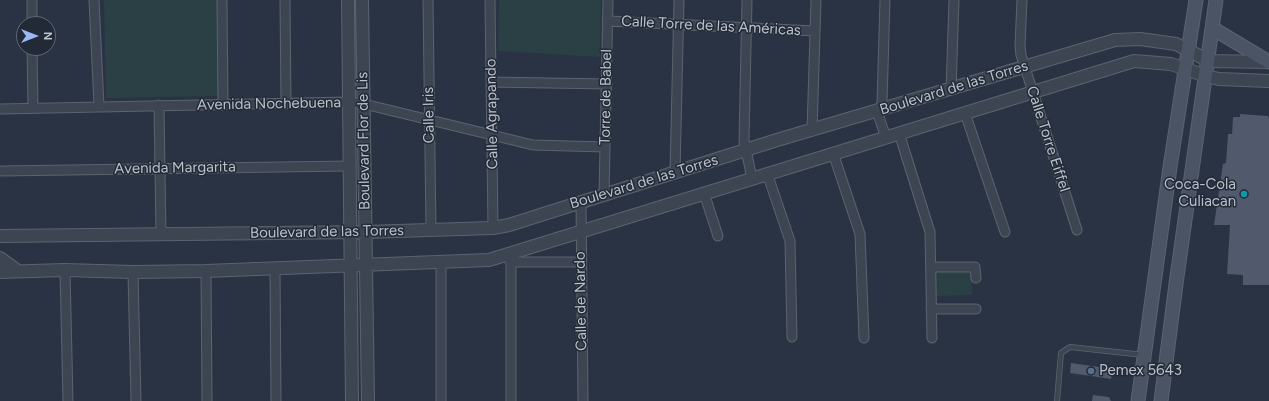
<!DOCTYPE html>
<meta charset="utf-8">
<style>
body{margin:0}
#map{position:relative;width:1269px;height:401px;overflow:hidden;background:#293343;font-family:Figtree,sans-serif}
canvas{display:block}
.north{position:absolute;left:16px;top:16px;width:40px;height:40px;box-sizing:border-box;background:#222a38;border:1px solid #5f6673;border-radius:50%;rotate:90deg;font-size:11px;font-weight:700;line-height:16px;text-align:center;color:#bbc1cc}
.north::after{content:'';display:block;margin:auto;width:14px;height:18px;background:#98b9f4;clip-path:polygon(50% 0,100% 100%,50% 72%,0 100%)}
</style>
<div id="map">
<canvas width="1269" height="401"></canvas>
<div class="north">N</div>
</div>
<script>
const ctx = document.querySelector('canvas').getContext('2d');
ctx.lineJoin = 'round';
function fillPath(path, color) { ctx.fillStyle = color; ctx.fill(path, 'evenodd'); }
function strokePath(path, color, width, dash) { ctx.strokeStyle = color; ctx.lineWidth = width; ctx.lineCap = dash ? 'butt' : 'round'; ctx.setLineDash(dash || []); ctx.stroke(path); }
function label(font, color, halo, rows, align = 'center') {
  ctx.font = font + ' Figtree,sans-serif'; ctx.lineWidth = 3; ctx.setLineDash([]); ctx.textBaseline = 'middle'; ctx.strokeStyle = halo; ctx.fillStyle = color; for (const [text, x, y, turn = 0] of rows) {
    ctx.save(); ctx.translate(x, y); ctx.rotate((+turn || 0) * Math.PI / 180); ctx.textAlign = isNaN(turn) ? turn : align; if (halo) ctx.strokeText(text, 0, 0); ctx.fillText(text, 0, 0); ctx.restore();
  }
}
fillPath(new Path2D(`
 M104,0H217L219,96L106,98Z
 M499,0H601L600,57L498,51Z
 M972,268V295L936,296V269Z`), '#2b4044');
fillPath(new Path2D(`
 M1240,114L1268,116L1269,119V285H1243V275L1227,274L1230,225H1214L1223,164L1226,163L1228,134H1232L1233,117H1240Z
 M1071,363L1113,369L1111,379L1070,373Z
 M1093,395L1109,397L1111,401H1092Z`), '#505a6c');
const service = new Path2D(`
 M1057,401L1061,353L1070,347L1144,355`);
const minor = new Path2D(`
 M32,0V24
 M94,0L99,106
 M222,0L223,105
 M285,0L286,104
 M428,0L431,230
 M490,0L493,228
 M747,0L744,141L752,178
 M885,0L882,102L879,117L886,138
 M1022,0L1020,46L1021,55L1077,230
 M608,21L815,31
 M32,48L33,108
 M491,82L607,84
 M951,90L954,0
 M159,105L161,235
 M0,109L349,102L364,104L533,145L605,147
 M965,113L1005,232
 M812,131L816,0
 M899,133L930,232L932,338
 M833,153L860,234L864,338
 M0,171L350,166
 M675,173L679,0
 M767,173L790,241L792,337
 M704,193L718,236
 M604,195L608,0
 M581,201L583,401
 M511,254V401
 M441,262V401
 M510,262H580
 M931,267H975L976,278
 M275,268L276,401
 M65,270L68,401
 M206,271L207,401
 M133,272L136,401
 M931,309H976`);
const tertiary = new Path2D(`
 M348,0L352,401
 M362,0L368,401
 M0,236L365,232L493,228L509,225L777,140L1115,40L1140,39L1176,44L1209,61L1269,62
 M0,258L18,271
 M0,272L65,270L133,272L206,271L489,260L1134,61L1171,64L1206,76L1219,79L1269,81`);
const secondary = new Path2D(`
 M1212,28L1269,62
 M1138,401L1170,167L1196,0
 M1161,401L1176,284L1216,0`);
strokePath(service, '#5c6370', 6);
strokePath(minor, '#5c6370', 11);
strokePath(tertiary, '#5c6370', 14);
strokePath(secondary, '#5c6370', 15);
strokePath(service, '#3d4553', 4.5);
strokePath(minor, '#3d4553', 9);
strokePath(tertiary, '#3d4553', 12);
strokePath(secondary, '#4b5465', 13);
for (const [x, y, r, color] of [
 [1244,194,4,"#0f9aa8"],
 [1091,371,4,"#5c6f8a"]
]) { const dot = new Path2D(); dot.arc(x, y, r, 0, 2 * Math.PI); ctx.fillStyle = color; ctx.fill(dot); strokePath(dot, '#222a38', 1.5); }
label('15px', '#bbc1cc', '#222a38', [
 ["Calle Torre de las Américas",711,26,3],
 ["Boulevard de las Torres",954,88,-17],
 ["Torre de Babel",606,97,-89],
 ["Avenida Nochebuena",269,104,-1],
 ["Calle Agrapando",492,114,-91],
 ["Calle Iris",429,115,-91],
 ["Calle Torre Eiffel",1048,139,72],
 ["Boulevard Flor de Lis",364,141,-91],
 ["Avenida Margarita",175,168,-1],
 ["Boulevard de las Torres",644,182,-17],
 ["Boulevard de las Torres",327,232,-1],
 ["Calle de Nardo",581,301,-91]
]);
label('15px', '#bbc1cc', '#222a38', [
 ["Coca-Cola",1236,185],
 ["Culiacan",1236,202],
 ["Pemex 5643",1099,371,"left"]
], 'right');
</script>
